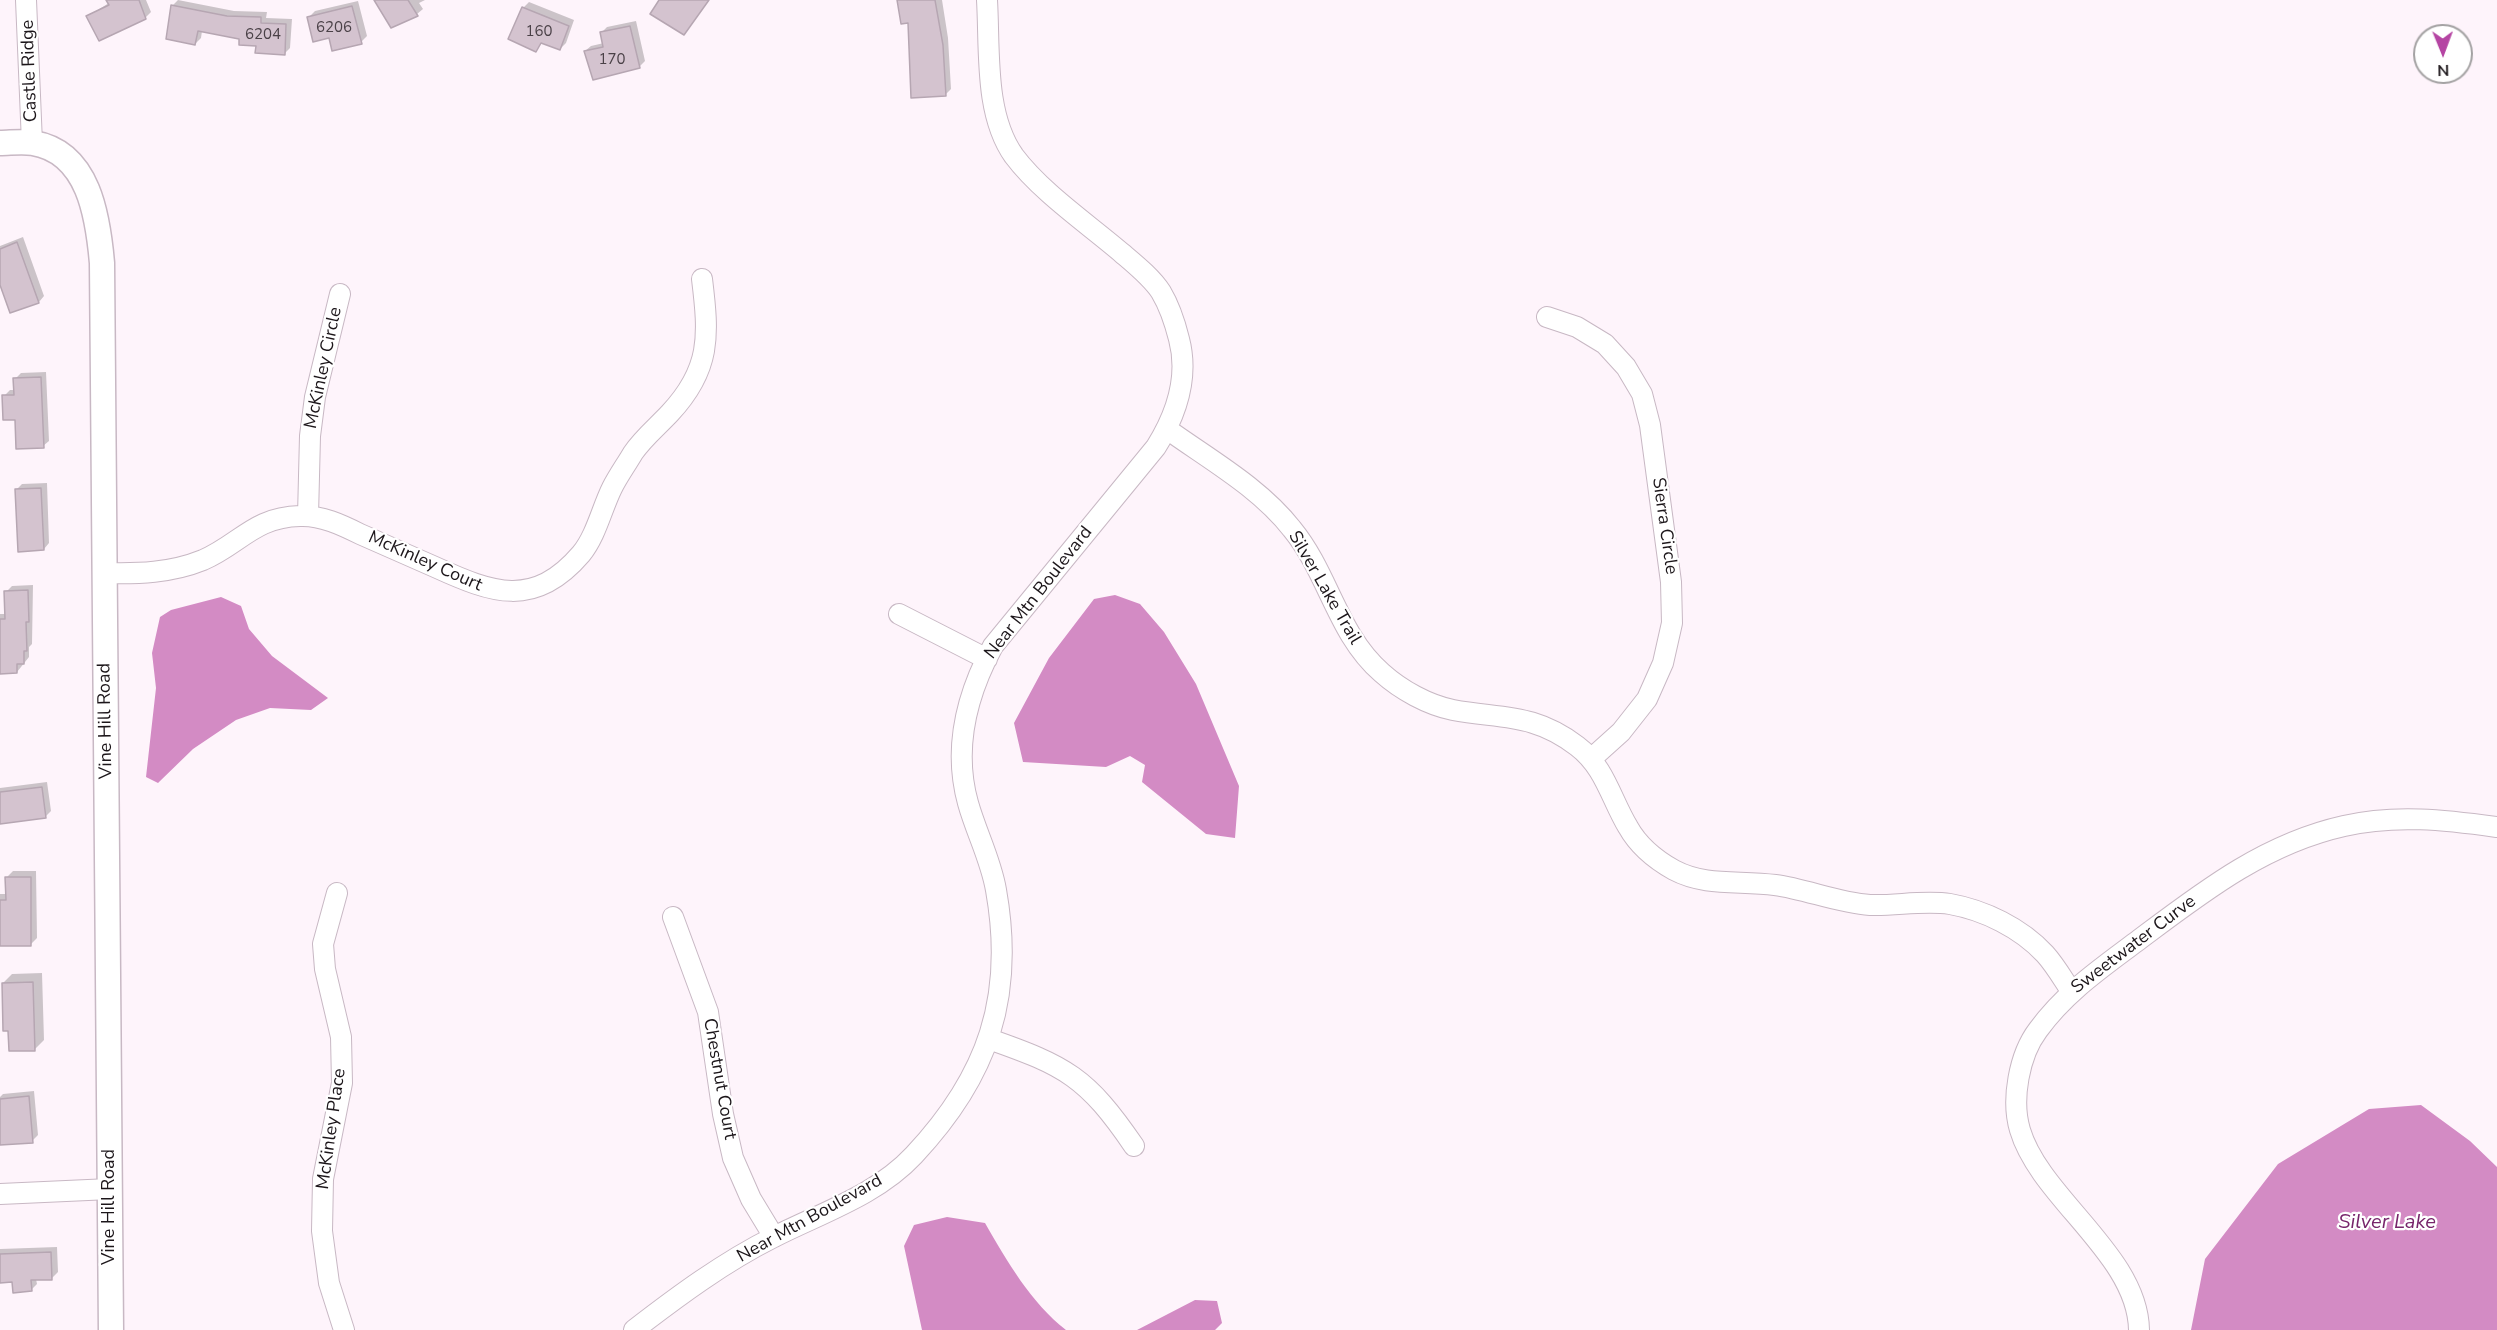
<!DOCTYPE html>
<style>
body{margin:0}
#map{position:relative;width:2497px;height:1330px;overflow:hidden;background:#fef4fb;font-family:"Nunito Sans",sans-serif}
canvas{display:block}
.north{position:absolute;left:2413px;top:24px;width:60px;height:60px;box-sizing:border-box;background:#fff;border:2px solid #a4a2a3;border-radius:50%;rotate:179deg;font-size:16px;font-weight:700;line-height:24px;text-align:center;color:#1c161a}
.north::after{content:'';display:block;margin:auto;width:21px;height:27px;background:#b545a3;clip-path:polygon(50% 0,100% 100%,50% 72%,0 100%)}
</style>
<div id="map">
<canvas width="2497" height="1330"></canvas>
<div class="north">N</div>
</div>
<script>
const ctx = document.querySelector('canvas').getContext('2d');
ctx.lineJoin = 'round';
function fillPath(path, color) { ctx.fillStyle = color; ctx.fill(path, 'evenodd'); }
function strokePath(path, color, width, dash) { ctx.strokeStyle = color; ctx.lineWidth = width; ctx.lineCap = dash ? 'butt' : 'round'; ctx.setLineDash(dash || []); ctx.stroke(path); }
function label(font, color, halo, rows, align = 'center') {
  ctx.font = font + ' "Nunito Sans",sans-serif'; ctx.lineWidth = 4.5; ctx.setLineDash([]); ctx.textBaseline = 'middle'; ctx.strokeStyle = halo; ctx.fillStyle = color; for (const [text, x, y, turn = 0] of rows) {
    ctx.save(); ctx.translate(x, y); ctx.rotate((+turn || 0) * Math.PI / 180); ctx.textAlign = isNaN(turn) ? turn : align; if (halo) ctx.strokeText(text, 0, 0); ctx.fillText(text, 0, 0); ctx.restore();
  }
}
fillPath(new Path2D(`
 M1115,595L1140,604L1164,632L1196,684L1239,786L1235,838L1206,834L1142,782L1145,765L1130,756L1106,767L1023,762L1014,723L1049,658L1094,599Z
 M221,597L241,606L249,629L272,656L328,698L311,710L270,708L236,720L193,749L158,783L146,777L156,688L152,653L160,617L171,610Z
 M2421,1105L2470,1141L2497,1167V1330H2191L2205,1259L2278,1164L2369,1109Z
 M947,1217L985,1223C1007,1261 1031,1303 1066,1330H922L904,1246L914,1225Z
 M1195,1300L1217,1301L1222,1323L1215,1330H1137Z`), '#d38bc4');
fillPath(new Path2D(`
 M108,0H146L151,12L145,18L88,16L109,3Z
 M178,0L234,11L267,12L266,18L292,19L290,48L284,54L241,38L202,31L201,38L195,44L173,5Z
 M378,0H425L419,3L423,9L417,14L392,26Z
 M898,0H942L948,38L951,89L945,95Z
 M358,1L367,36L361,42L330,36L309,17L315,11Z
 M529,2L574,20L566,43L560,49L543,42L536,50L523,8Z
 M636,21L645,61L639,67L585,51L591,46L604,43L601,33L607,27Z
 M23,237L44,296L39,302L11,311L0,281V246Z
 M46,372L49,441L43,446L17,418L4,396L10,390H15V379L21,373Z
 M47,483L49,543L44,549L16,490L22,484Z
 M33,585L32,644L29,647V657L17,672H0V614H6V592L12,586Z
 M47,782L51,811L45,817L0,822V788Z
 M13,871H36L37,938L31,944H0V894H7V877Z
 M42,973L44,1040L35,1049L3,983L12,974Z
 M34,1091L38,1135L32,1141L0,1144V1097L3,1094Z
 M57,1247L58,1272L52,1278L36,1279L37,1284L31,1290L14,1280L0,1281V1249Z`), '#0003');
const building = new Path2D(`
 M106,0H139L146,19L99,41L86,16L109,5Z
 M374,0H408L418,16L391,28Z
 M659,0H709L684,35L650,14Z
 M897,0H935L943,45L946,96L911,98L908,23L901,24Z
 M171,5L227,16L261,17V23L286,24L285,55L255,53L256,46L239,45V39L198,31L195,45L166,39Z
 M352,6L362,44L332,51L329,38L313,42L307,17Z
 M522,7L569,26L560,50L541,43L536,52L508,39Z
 M630,26L640,68L593,80L584,51L603,47L600,32Z
 M17,242L39,303L10,313L0,285V249Z
 M41,377L44,448L16,449L15,420H3L2,395H14L13,378Z
 M41,488L44,550L18,552L15,489Z
 M28,590L29,622H26L27,651H24V664H17V673L0,674V619H5L4,591Z
 M42,787L46,818L0,824V792Z
 M5,877H31V946H0V900H6Z
 M33,982L35,1051H9L8,1031H3L2,983Z
 M29,1096L33,1143L0,1145V1099Z
 M51,1252L52,1280H31L32,1291L13,1293L12,1282L0,1283V1254Z`);
fillPath(building, '#d4c3cf');
strokePath(building, '#b6a6b2', 1.5);
const minor = new Path2D(`
 M26,0L32,143
 M1547,317L1577,327L1605,344L1626,367L1642,394L1650,425L1671,582L1672,623L1663,663L1647,699L1621,732L1591,759
 M1167,429C1210,460 1259,487 1292,529C1329,574 1337,634 1382,673C1401,690 1428,705 1453,710C1502,719 1534,713 1577,746C1605,767 1611,799 1628,827C1638,845 1656,860 1674,870C1706,887 1740,880 1775,885C1806,889 1838,903 1870,905C1896,906 1924,900 1950,904C1984,910 2021,928 2045,954C2055,965 2063,979 2071,991
 M308,516L310,436L315,397L340,294
 M104,573C138,574 171,573 203,560C240,544 254,517 300,516C321,515 342,525 360,534C385,545 410,556 435,567C492,593 534,609 581,554C596,536 602,508 612,488C618,476 626,465 633,453C643,438 658,426 670,413C711,369 709,336 702,279
 M899,614L987,659
 M337,893L323,944L325,969L341,1037L342,1083L323,1179L322,1231L329,1283L344,1330
 M673,917L708,1012L723,1114L733,1158L751,1199L774,1237
 M989,1039C1066,1066 1087,1077 1134,1146
 M0,1194L110,1189
 M634,1330C678,1296 724,1262 774,1237C821,1213 877,1195 914,1155C988,1076 1015,997 996,890C991,860 976,832 968,803C953,749 967,694 993,646L1156,447C1176,415 1189,377 1179,339C1175,323 1170,307 1161,292C1152,278 1136,265 1123,254C1088,224 1041,192 1014,156C984,114 990,49 987,0
 M2139,1330C2138,1255 2040,1198 2020,1130C2011,1100 2019,1055 2038,1030C2065,993 2100,969 2136,942C2200,894 2263,844 2344,826C2395,814 2446,820 2497,827`);
const tertiary = new Path2D(`
 M0,143C10,143 22,141 33,143C89,152 98,217 102,263L111,1330`);
strokePath(minor, '#c8b8c4', 22);
strokePath(tertiary, '#c8b8c4', 27);
strokePath(minor, '#fff', 20);
strokePath(tertiary, '#fff', 24);
label('15px', '#4a4147', null, [
 ["6206",334,28],
 ["160",539,32],
 ["6204",263,35],
 ["170",612,60]
]);
label('18px', '#1c161a', '#fff', [
 ["Castle Ridge",30,71,-92],
 ["McKinley Circle",324,368,-78],
 ["Sierra Circle",1664,526,82],
 ["McKinley Court",425,562,24],
 ["Silver Lake Trail",1324,588,60],
 ["Near Mtn Boulevard",1039,593,-52],
 ["Vine Hill Road",106,721,-91],
 ["Sweetwater Curve",2134,945,-37],
 ["Chestnut Court",719,1079,80],
 ["McKinley Place",332,1129,-82],
 ["Vine Hill Road",110,1207,-90],
 ["Near Mtn Boulevard",810,1219,-29]
]);
label('italic 20px', '#77246b', '#fff', [
 ["Silver Lake",2387,1223]
]);
</script>
